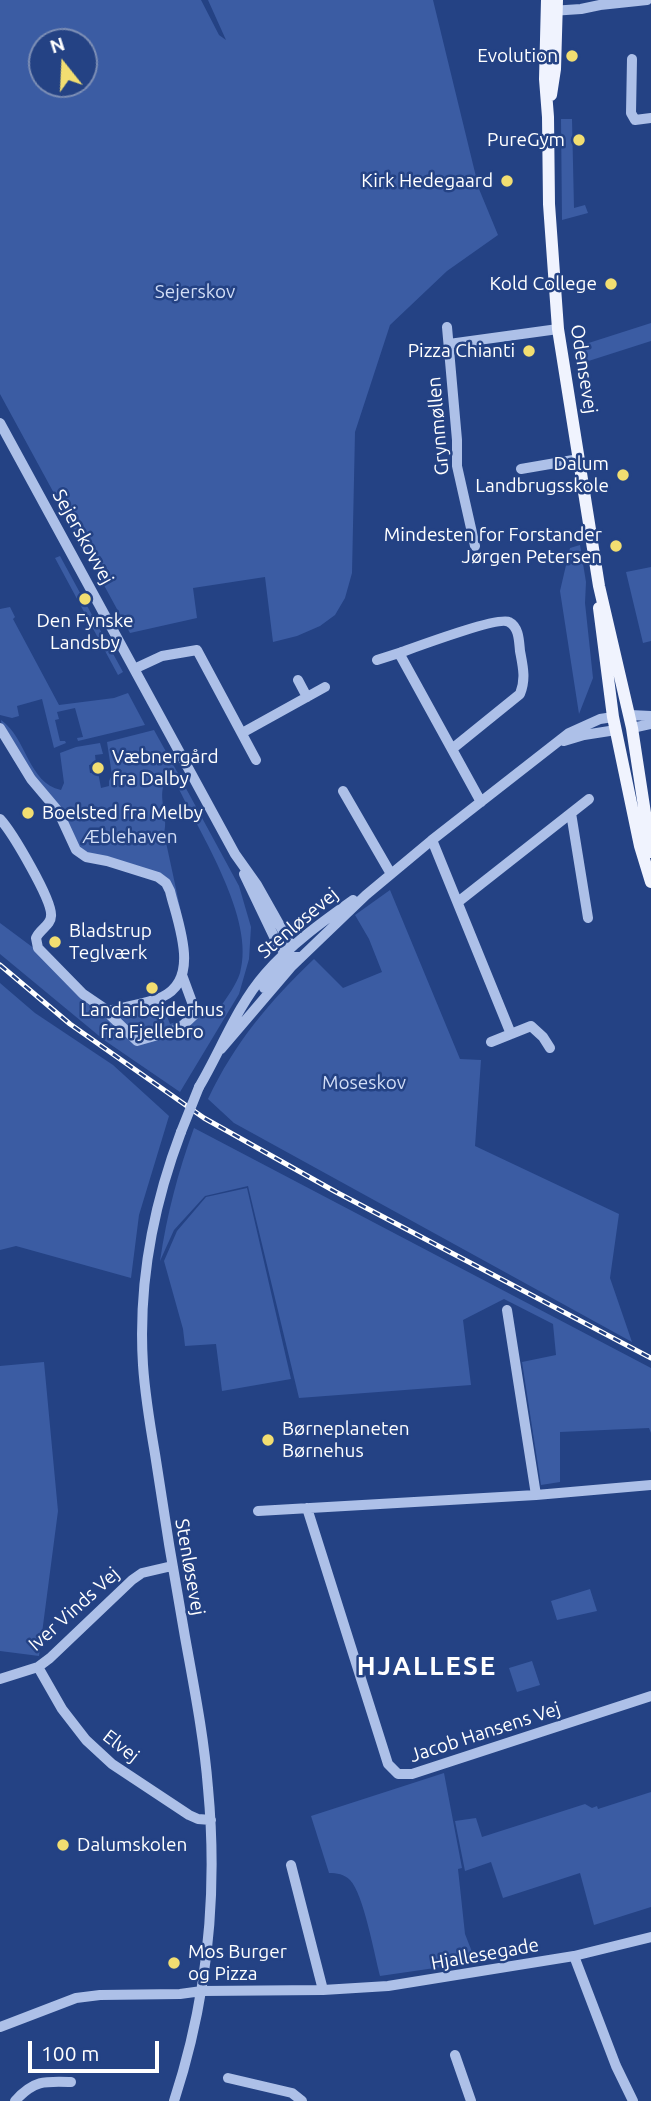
<!DOCTYPE html>
<meta charset="utf-8">
<style>
body{margin:0}
#map{position:relative;width:651px;height:2101px;overflow:hidden;background:#244284;font-family:Ubuntu,sans-serif}
canvas{display:block}
.north{position:absolute;left:28px;top:28px;width:70px;height:70px;box-sizing:border-box;background:#244284;border:2px solid #7c8eb5;border-radius:50%;rotate:342deg;font-size:19px;font-weight:700;line-height:28px;text-align:center;color:#fff}
.north::after{content:'';display:block;margin:auto;width:24px;height:32px;background:#f2de71;clip-path:polygon(50% 0,100% 100%,50% 72%,0 100%)}
.scale{position:absolute;left:28px;top:2041px;width:131px;height:32px;box-sizing:border-box;border:4px solid #fff;border-top:0;padding-left:9px;font-size:21px;line-height:24px;white-space:nowrap;color:#fff;-webkit-text-stroke:5px #244284;paint-order:stroke}
</style>
<div id="map">
<canvas width="651" height="2101"></canvas>
<div class="north">N</div>
<div class="scale">100 m</div>
</div>
<script>
const ctx = document.querySelector('canvas').getContext('2d');
ctx.lineJoin = 'round';
function fillPath(path, color) { ctx.fillStyle = color; ctx.fill(path, 'evenodd'); }
function strokePath(path, color, width, dash) { ctx.strokeStyle = color; ctx.lineWidth = width; ctx.lineCap = dash ? 'butt' : 'round'; ctx.setLineDash(dash || []); ctx.stroke(path); }
function label(font, color, halo, rows, align = 'center') {
  ctx.font = font + ' Ubuntu,sans-serif'; ctx.lineWidth = 5; ctx.setLineDash([]); ctx.textBaseline = 'middle'; ctx.strokeStyle = halo; ctx.fillStyle = color; for (const [text, x, y, turn = 0] of rows) {
    ctx.save(); ctx.translate(x, y); ctx.rotate((+turn || 0) * Math.PI / 180); ctx.textAlign = isNaN(turn) ? turn : align; if (halo) ctx.strokeText(text, 0, 0); ctx.fillText(text, 0, 0); ctx.restore();
  }
}
fillPath(new Path2D(`
 M0,0H201L219,35L226,40L208,0H433L479,189L498,235L447,271L390,325L355,432L352,573L345,598L335,615L320,626L297,636L273,642L265,577L193,588L197,618L130,633L0,394ZM84,42V84H42V42Z
 M561,119H572L574,208L585,205L588,213L562,220Z
 M651,323V341L576,365L573,348Z
 M580,545L586,582L585,603L593,678L579,714L560,591L570,548Z
 M60,556L123,672L118,675L55,558Z
 M651,567V641L643,643L626,572Z
 M10,607L15,617L13,619L59,705L114,698L128,693L145,725L78,741L77,738L83,737L75,708L57,712L59,719L55,720L60,741H65L66,743L54,748L42,699L17,706L19,716L12,718L0,715V609Z
 M1,720C27,738 28,783 61,790L64,783L60,753L76,747L100,743L103,754L95,755L96,764L89,765L90,773L98,772L101,788L109,786V781L112,775L107,742L154,730L180,777L165,782C157,798 169,816 164,833L181,912L177,913L170,886L81,850L2,727Z
 M182,781L239,886L251,927L249,959L239,994L180,1092L104,1040L0,954V923L35,949L107,1013L161,1000L170,1024L221,1006C228,996 236,985 240,973C256,919 200,834 177,785Z
 M390,890L460,1059L481,1060L475,1146L619,1214L610,1278L632,1342L234,1123L208,1099C235,1042 269,1002 314,959L343,988L382,972L369,939L355,915Z
 M0,983L35,1013L113,1065L169,1116L139,1215L131,1278L16,1246L0,1250Z
 M194,1128L651,1368V1433L649,1428L560,1432V1482L541,1485L522,1362L556,1355L553,1324L504,1299L463,1320L471,1385L299,1398L248,1186L205,1196L174,1230L160,1261C167,1214 178,1172 194,1128Z
 M247,1188L291,1379L222,1391L216,1344L185,1346L183,1329L164,1261L177,1231L206,1197Z
 M44,1362L58,1511L39,1656L0,1651V1366Z
 M590,1589L597,1611L557,1620L551,1601Z
 M532,1661L540,1685L517,1692L509,1668Z
 M444,1773L462,1868L458,1869L465,1934L476,1962L380,1976C374,1954 364,1895 350,1880C344,1874 337,1873 329,1873L311,1816Z
 M651,1792V1907L594,1925L580,1873L503,1898L491,1862L465,1871L455,1821L476,1818L482,1837L585,1804L592,1808L597,1806L598,1809Z`), '#3b5ca3');
strokePath(new Path2D(`
 M551,11L581,9L600,5L647,0
 M632,59L631,113L635,120L651,118
 M447,327L457,440V466L475,546
 M449,344L558,329
 M0,423L235,854L257,885L292,947
 M521,469L579,459
 M377,660L399,653
 M134,669L162,656L197,650L256,760
 M298,680L307,697
 M630,715L651,716
 M0,728L31,779L58,811L76,850L86,857L107,861L158,877L166,883L170,891C177,921 202,979 162,997C146,1004 126,1006 108,1011L83,994L38,948L36,938C40,929 51,925 51,916C53,901 12,832 0,819
 M632,728L651,724
 M242,733L325,687
 M564,741L584,735L616,730
 M452,749L520,694C526,679 523,667 520,651C519,641 519,627 509,622C499,616 416,647 399,653L481,802
 M343,791L391,874
 M571,813L588,918
 M432,840L511,1034
 M244,874L278,945L289,957H300
 M458,902L589,799
 M264,988L290,956
 M108,1011L111,1016L137,1041L179,1029L196,1013L182,975
 M491,1042L531,1026L543,1037L550,1048
 M221,1049L291,967L366,895L432,840L569,733L600,719L613,717
 M199,1087C221,1050 237,1006 265,974C290,945 322,922 353,900
 M507,1310L536,1495
 M307,1508L388,1764L398,1774H412L651,1696
 M258,1511L536,1495L651,1485
 M38,1667L62,1709L86,1740L112,1764L189,1815L198,1819L211,1820
 M0,1679L38,1667L50,1658L132,1580L142,1573L172,1566
 M291,1865L323,1990
 M574,1956L616,2066L633,2101
 M0,2027L76,1998L100,1995L180,1994L202,1991L323,1990L388,1986L574,1956L651,1937
 M455,2055L471,2101
 M228,2078L292,2093L302,2101
 M15,2101C34,2080 45,2081 71,2082
 M174,2101C207,2000 218,1894 208,1788C204,1737 194,1687 185,1637C174,1576 164,1515 155,1454C150,1425 145,1395 143,1365C138,1285 153,1206 181,1132`), '#adc0e8', 10);
strokePath(new Path2D(`
 M547,0L545,79L548,117L549,204L558,329L599,586L632,728L651,852
 M551,95L555,69L557,0
 M599,608L613,717L640,846L651,882`), '#f0f3fe', 12);
const rail = new Path2D(`
 M0,965L70,1024L204,1118L336,1192L651,1358`);
strokePath(rail, '#fff', 5);
strokePath(rail, '#244284', 2.5, [8]);
strokePath(new Path2D(`
 M181,1132L199,1087`), '#adc0e8', 10);
for (const [x, y, r, color] of [
 [572,56,7,"#f2de71"],
 [579,140,7,"#f2de71"],
 [507,181,7,"#f2de71"],
 [611,284,7,"#f2de71"],
 [529,351,7,"#f2de71"],
 [623,475,7,"#f2de71"],
 [616,546,7,"#f2de71"],
 [85,599,7,"#f2de71"],
 [98,768,7,"#f2de71"],
 [28,813,7,"#f2de71"],
 [55,942,7,"#f2de71"],
 [152,988,7,"#f2de71"],
 [268,1440,7,"#f2de71"],
 [63,1845,7,"#f2de71"],
 [174,1963,7,"#f2de71"]
]) { const dot = new Path2D(); dot.arc(x, y, r, 0, 2 * Math.PI); ctx.fillStyle = color; ctx.fill(dot); strokePath(dot, '#244284', 2.5); }
label('19px', '#fff', '#244284', [
 ["Evolution",558,56],
 ["PureGym",565,140],
 ["Kirk Hedegaard",493,181],
 ["Kold College",597,284],
 ["Pizza Chianti",515,351],
 ["Dalum",609,464],
 ["Landbrugsskole",609,486],
 ["Mindesten for Forstander",602,535],
 ["Jørgen Petersen",602,557],
 ["Den Fynske",85,621,"center"],
 ["Landsby",85,643,"center"],
 ["Væbnergård",112,757,"left"],
 ["fra Dalby",112,779,"left"],
 ["Boelsted fra Melby",42,813,"left"],
 ["Bladstrup",69,931,"left"],
 ["Teglværk",69,953,"left"],
 ["Landarbejderhus",152,1010,"center"],
 ["fra Fjellebro",152,1032,"center"],
 ["Børneplaneten",282,1429,"left"],
 ["Børnehus",282,1451,"left"],
 ["Dalumskolen",77,1845,"left"],
 ["Mos Burger",188,1952,"left"],
 ["og Pizza",188,1974,"left"]
], 'right');
label('19px', '#d1ddf6', '#244284', [
 ["Sejerskov",195,292],
 ["Æblehaven",130,837],
 ["Moseskov",364,1083]
]);
label('19px', '#fff', '#244284', [
 ["Odensevej",584,369,81],
 ["Grynmøllen",438,426,-95],
 ["Sejerskovvej",83,537,61],
 ["Stenløsevej",298,923,-40],
 ["Stenløsevej",190,1567,80],
 ["Iver Vinds Vej",74,1609,-42],
 ["Jacob Hansens Vej",485,1732,-18],
 ["Elvej",121,1746,38],
 ["Hjallesegade",485,1954,-10]
]);
ctx.letterSpacing = '2px';
label('bold 26px', '#fff', '#244284', [
 ["HJALLESE",427,1666]
]);
ctx.letterSpacing = '0px';
</script>
